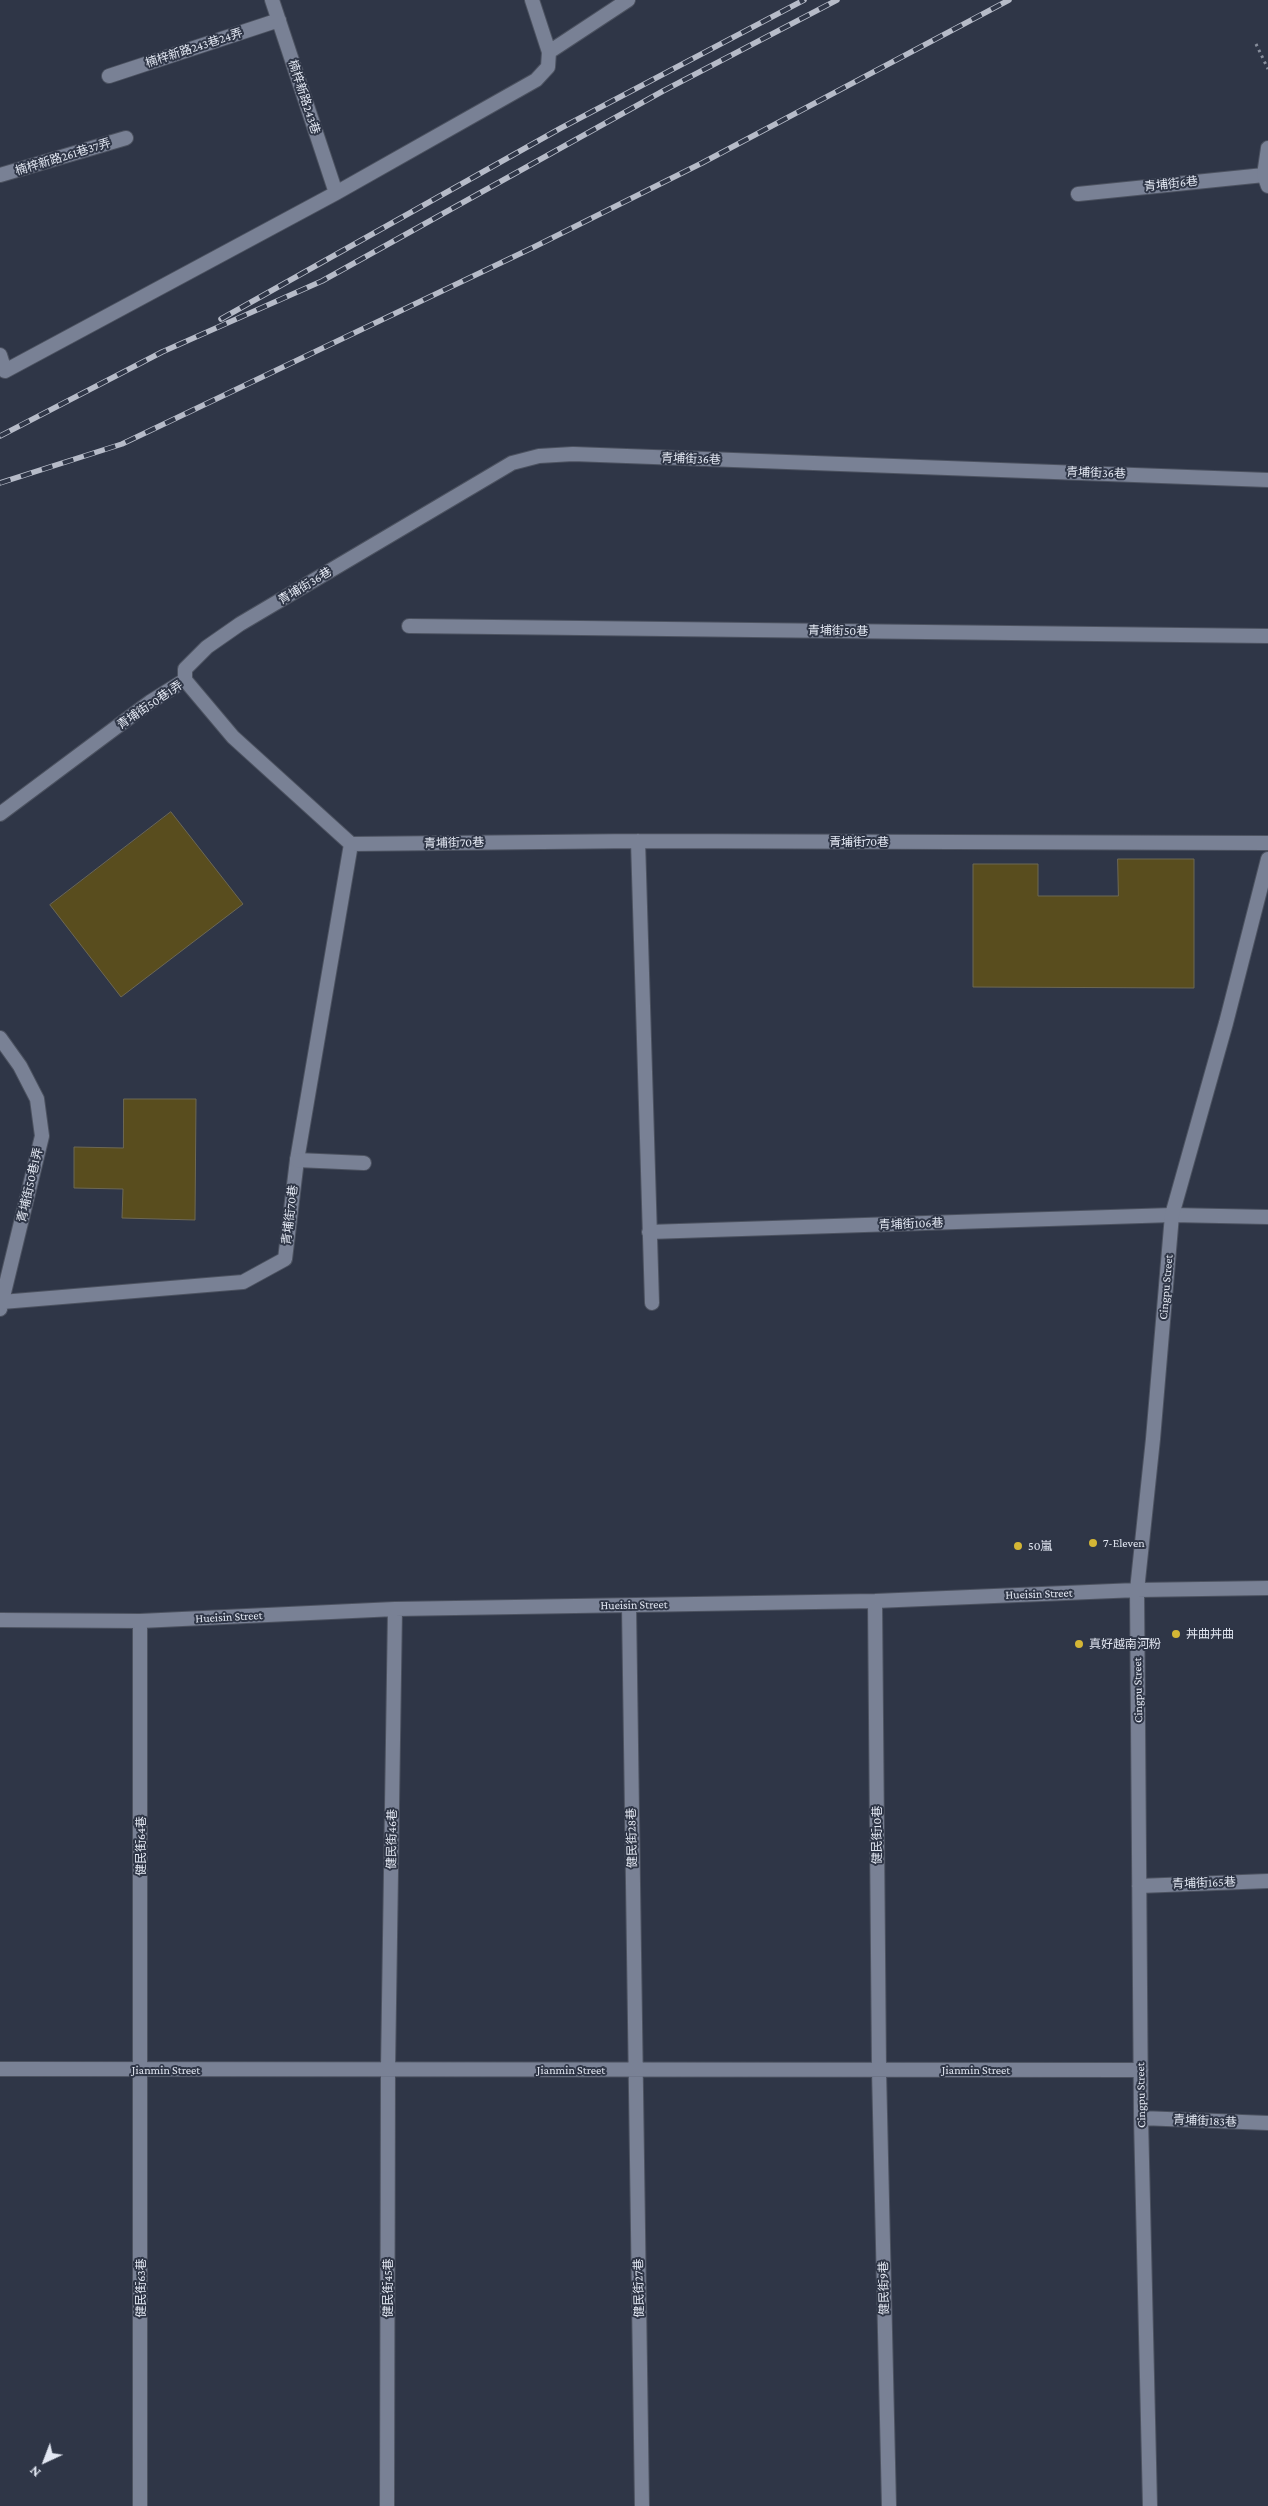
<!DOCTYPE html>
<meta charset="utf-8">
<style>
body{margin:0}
#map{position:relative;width:1268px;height:2506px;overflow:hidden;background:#2f3647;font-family:"Crimson Pro",serif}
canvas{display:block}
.north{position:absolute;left:20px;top:2436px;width:50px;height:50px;-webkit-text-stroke:4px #2f3647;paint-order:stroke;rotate:223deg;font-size:14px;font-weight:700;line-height:20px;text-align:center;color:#e2e7f2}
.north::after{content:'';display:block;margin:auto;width:18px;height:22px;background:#e2e7f2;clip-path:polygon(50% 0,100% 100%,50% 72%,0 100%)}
</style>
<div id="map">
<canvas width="1268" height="2506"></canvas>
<div class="north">N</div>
</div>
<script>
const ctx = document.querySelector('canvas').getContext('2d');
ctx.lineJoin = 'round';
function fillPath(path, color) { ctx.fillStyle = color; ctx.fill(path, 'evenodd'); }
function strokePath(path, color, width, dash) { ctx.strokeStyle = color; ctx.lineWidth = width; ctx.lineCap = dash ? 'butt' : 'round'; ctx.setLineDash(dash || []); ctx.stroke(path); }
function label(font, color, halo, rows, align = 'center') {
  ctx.font = font + ' "Crimson Pro","Noto Sans TC",serif'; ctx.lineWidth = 4; ctx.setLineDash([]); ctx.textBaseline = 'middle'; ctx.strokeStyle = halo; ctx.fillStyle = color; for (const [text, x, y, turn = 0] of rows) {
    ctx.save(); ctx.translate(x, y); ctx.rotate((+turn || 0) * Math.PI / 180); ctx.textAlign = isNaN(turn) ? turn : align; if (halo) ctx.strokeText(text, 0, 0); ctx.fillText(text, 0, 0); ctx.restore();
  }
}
const building = new Path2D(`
 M171,812L243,904L121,997L50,905Z
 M1118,859H1194V988L973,987V864H1038V896H1118Z
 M124,1099H196L195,1220L122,1218L123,1189L74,1188V1147L123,1148Z`);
fillPath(building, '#594d1e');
strokePath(building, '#6d6854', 1);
const service = new Path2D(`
 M272,0L336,193
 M549,52L628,0
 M109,76L279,20
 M0,175L126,138
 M1078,194L1264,175
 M0,355L5,371L336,193L536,80L548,67L549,52L532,0
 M409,626L1268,636
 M185,680V669L207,647L240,624L512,463L539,456L573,454L1268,480
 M0,814L150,702L185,680L233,737L351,844
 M638,841L652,1303
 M0,1038L20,1066L37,1099L42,1136L0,1309
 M649,1232L1172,1215L1268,1217
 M2,1302L243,1282L285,1259L297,1160L351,844L638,841L1268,843`);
const minor = new Path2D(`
 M1268,148L1264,175L1268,186
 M297,1160L364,1163
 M875,1601L879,2070L889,2506
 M629,1606L642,2506
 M0,1620L140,1621L395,1609L875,1601L1137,1590L1268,1588
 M140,1621V2506
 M1139,1886L1268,1881
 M0,2069L1141,2070
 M1141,2118L1268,2123
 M387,2506L388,2069L395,1609
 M1150,2506L1141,2118L1137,1590L1153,1439L1172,1215L1226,1023L1268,859`);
strokePath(service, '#4c5260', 16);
strokePath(minor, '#4c5260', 16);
strokePath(new Path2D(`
 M1256,44L1268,69`), '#878d9b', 3, [2.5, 4]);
strokePath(service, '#798195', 14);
strokePath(minor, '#798195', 14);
const rail = new Path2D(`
 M221,319L561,128L804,0
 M0,436L162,352L322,281L663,91L837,0
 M0,483L122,444L534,247L702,163L1009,0`);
strokePath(rail, '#b6bbc8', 5.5);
strokePath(rail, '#2f3647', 4, [11]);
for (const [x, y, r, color] of [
 [1093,1543,5,"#d4b635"],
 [1018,1546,5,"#d4b635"],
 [1176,1634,5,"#d4b635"],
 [1079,1644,5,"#d4b635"]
]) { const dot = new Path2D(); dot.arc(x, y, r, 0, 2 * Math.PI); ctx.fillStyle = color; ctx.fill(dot); strokePath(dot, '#2f3647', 2); }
label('12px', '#e2e7f2', '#2f3647', [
 ["楠梓新路243巷24弄",194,48,-18],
 ["楠梓新路243巷",304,97,72],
 ["楠梓新路261巷37弄",63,157,-17],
 ["青埔街6巷",1171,184,-6],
 ["青埔街36巷",691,459,2],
 ["青埔街36巷",1096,473,2],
 ["青埔街36巷",305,586,-31],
 ["青埔街50巷",838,631,1],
 ["青埔街50巷1弄",150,705,-34],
 ["青埔街70巷",859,842],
 ["青埔街70巷",454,843,-1],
 ["青埔街50巷1弄",30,1185,-77],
 ["青埔街70巷",290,1215,-83],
 ["青埔街106巷",911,1224,-2],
 ["Cingpu Street",1166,1287,-85],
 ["Hueisin Street",1039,1594,-2],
 ["Hueisin Street",634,1605,-1],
 ["Hueisin Street",229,1617,-3],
 ["Cingpu Street",1138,1690,-91],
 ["健民街10巷",877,1835,-90],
 ["健民街28巷",632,1838,-91],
 ["健民街46巷",392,1839,-89],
 ["健民街64巷",141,1846,-90],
 ["青埔街165巷",1204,1883,-2],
 ["Jianmin Street",166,2070],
 ["Jianmin Street",571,2070],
 ["Jianmin Street",976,2070],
 ["Cingpu Street",1141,2095,-91],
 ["青埔街183巷",1205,2121,2],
 ["健民街63巷",141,2288,-90],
 ["健民街45巷",388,2288,-90],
 ["健民街27巷",639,2288,-91],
 ["健民街9巷",884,2288,-91]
]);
label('12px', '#e2e7f2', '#2f3647', [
 ["7-Eleven",1103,1543],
 ["50嵐",1028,1546],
 ["丼曲丼曲",1186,1634],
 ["真好越南河粉",1089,1644]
], 'left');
</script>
